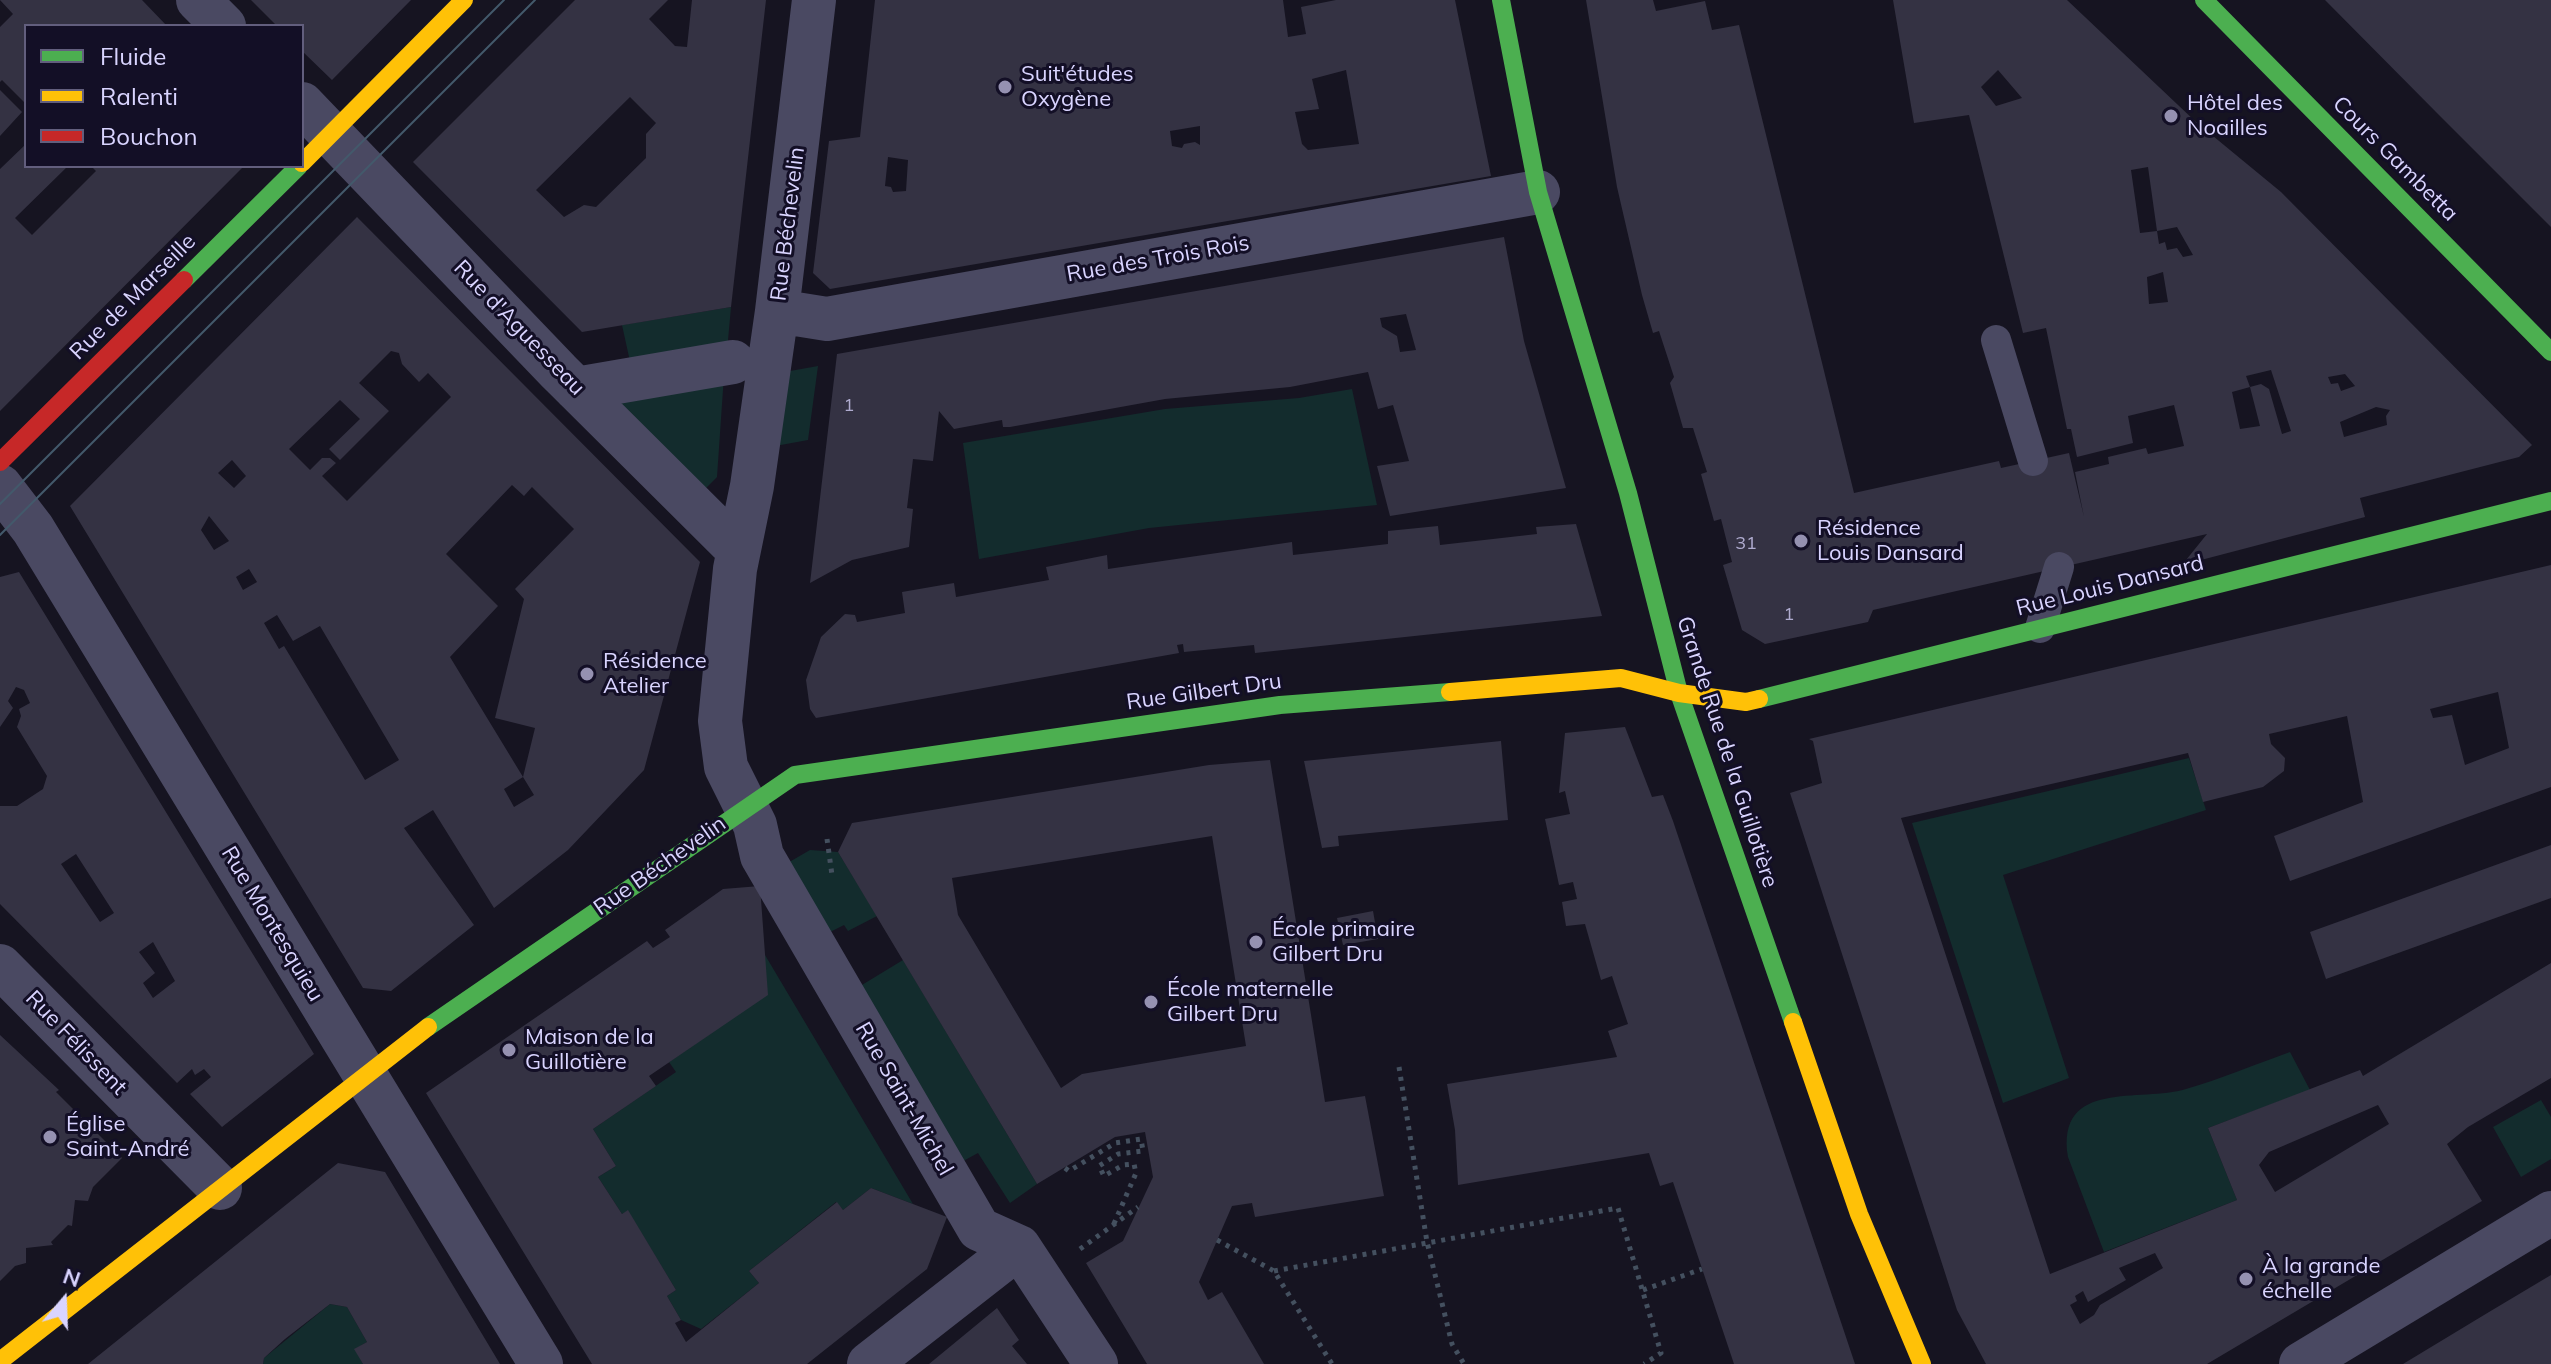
<!DOCTYPE html>
<meta charset="utf-8">
<style>
body{margin:0}
#map{position:relative;width:2551px;height:1364px;overflow:hidden;background:#161421;font-family:Mulish,sans-serif}
canvas{display:block}
.legend{position:absolute;left:24px;top:24px;width:280px;height:144px;box-sizing:border-box;background:#130f26;border:2px solid #625e7d;margin:0;padding:10px 14px;list-style:none;font-size:24px;color:#d9d4ff}
.legend li{display:flex;align-items:center;gap:16px;height:40px}
.legend b{width:40px;border:2px solid #625e7d}
.north{position:absolute;left:24px;top:1260px;width:80px;height:80px;-webkit-text-stroke:6px #130f26;paint-order:stroke;rotate:19deg;font-size:22px;font-weight:700;line-height:32px;text-align:center;color:#d9d4ff}
.north::after{content:'';display:block;margin:auto;width:28px;height:36px;background:#d9d4ff;clip-path:polygon(50% 0,100% 100%,50% 72%,0 100%)}
</style>
<div id="map">
<canvas width="2551" height="1364"></canvas>
<ul class="legend">
<li><b style="height:10px;background:#4caf50"></b>Fluide</li>
<li><b style="height:10px;background:#ffc107"></b>Ralenti</li>
<li><b style="height:10px;background:#c62828"></b>Bouchon</li>
</ul>
<div class="north">N</div>
</div>
<script>
const ctx = document.querySelector('canvas').getContext('2d');
ctx.lineJoin = 'round';
function fillPath(path, color) { ctx.fillStyle = color; ctx.fill(path, 'evenodd'); }
function strokePath(path, color, width, dash) { ctx.strokeStyle = color; ctx.lineWidth = width; ctx.lineCap = dash ? 'butt' : 'round'; ctx.setLineDash(dash || []); ctx.stroke(path); }
function label(font, color, halo, rows, align = 'center') {
  ctx.font = font + ' Mulish,sans-serif'; ctx.lineWidth = 6; ctx.setLineDash([]); ctx.textBaseline = 'middle'; ctx.strokeStyle = halo; ctx.fillStyle = color; for (const [text, x, y, turn = 0] of rows) {
    ctx.save(); ctx.translate(x, y); ctx.rotate((+turn || 0) * Math.PI / 180); ctx.textAlign = isNaN(turn) ? turn : align; if (halo) ctx.strokeText(text, 0, 0); ctx.fillText(text, 0, 0); ctx.restore();
  }
}
fillPath(new Path2D(`
 M731,307L727,351L631,366L622,325Z
 M818,366L808,440L770,447L779,373Z
 M724,375L717,477L702,492L603,396Z
 M1352,389L1377,505L1149,528L979,559L963,443L1165,409L1299,398Z
 M2189,758L2206,810L2003,875L2069,1078L2003,1103L1912,823Z
 M810,850L838,852L877,916L848,931L844,925L820,937L779,868Z
 M765,955L913,1204L871,1188L843,1210L836,1202L749,1271L759,1283L701,1329L681,1320L667,1296L676,1290L628,1211L622,1214L598,1177L616,1166L593,1129L676,1072L669,1062L711,1033Z
 M903,960L1037,1184L1010,1203L978,1153L954,1166L852,991Z
 M2290,1052L2310,1090L2208,1128L2237,1200L2104,1252L2068,1157C2056,1078 2141,1103 2186,1089C2221,1079 2256,1064 2290,1052Z
 M2541,1100L2551,1117V1159L2521,1177L2493,1127Z
 M330,1304L347,1307L367,1342L355,1349L363,1364H263L264,1358Z`), '#132c2d');
fillPath(new Path2D(`
 M0,0H142L167,26H26V104L2,80L0,82V27L13,14Z
 M251,0H411L332,80L302,51V26H277Z
 M575,0H668L649,19L675,46L687,47L692,0H766L731,307L582,332L413,162ZM630,97L656,123L646,134V158L596,207L584,205L564,217L536,190Z
 M875,0H1283L1288,37L1306,34L1301,7L1336,0H1455L1491,176L830,289L813,273L829,141L860,137ZM1346,70L1359,144L1308,150L1302,144L1295,112L1319,109L1312,79ZM1200,126V145L1195,142L1184,144L1182,148L1172,146L1170,131ZM888,157L908,160L906,191L893,192L891,187L885,186Z
 M1586,0H1653L1656,11L1705,1L1712,30L1739,25L1854,493L1999,461L2001,468L2069,453L2084,517L2075,472L2109,464L2108,457L2146,448L2148,454L2184,446L2174,405L2128,416L2133,443L2077,457L2071,429H2067L2046,328L2023,333L1969,115L1914,123L1893,0H2067L2196,122L2281,192L2532,445L2519,457L2360,498L2365,517L2182,565L2207,534L1873,610L1868,622L1765,644L1742,630L1723,565L1732,562L1721,519L1714,521L1701,474L1707,472L1693,428H1683L1670,383L1674,377L1659,331L1653,333L1642,295L1617,187ZM1998,70L2022,98L1996,106L1981,87ZM2148,167L2157,231L2177,227L2193,255L2183,257L2177,248L2167,250L2165,242L2159,244L2157,231L2140,233L2131,170ZM2163,272L2168,302L2149,304L2147,277ZM2271,370L2291,431L2282,434L2269,389L2261,384L2250,387L2260,426L2240,429L2232,392L2250,387L2246,376ZM2345,374L2355,386L2341,391L2338,383L2331,384L2328,377ZM2376,407L2390,410L2386,416L2387,425L2344,437L2340,422Z
 M2325,0H2551V227L2436,112Z
 M0,90L22,112L0,136Z
 M26,144V166H68L15,218L32,235L96,171L91,166H244L0,411V169Z
 M357,217L700,562L644,770L568,850L494,908L433,810L404,828L474,925L391,991L363,988L70,506ZM391,351L399,353L402,364L419,382L428,373L451,397L347,501L322,476L336,463L330,458H322L310,470L289,449L340,400L360,419L329,449L340,460L389,411L359,383ZM232,460L246,476L234,488L218,473ZM512,485L524,496L532,487L574,529L515,589L524,599L495,718L535,728L523,777L534,795L514,807L504,789L523,777L450,657L498,606L446,554ZM209,516L229,541L214,550L201,530ZM249,569L257,582L243,590L236,577ZM277,615L293,641L320,626L399,760L365,780L284,646L279,649L264,623Z
 M1504,237L1524,341L1566,488L1390,516L1377,466L1409,461L1393,405L1378,409L1368,372L1290,387L1165,399L1010,427H1003L1002,420L954,429L939,411L933,461L913,459L907,508L913,509L909,547L852,560L810,583L837,354ZM1406,314L1416,350L1400,352L1397,336L1382,327L1380,318Z
 M1576,524L1602,616L1255,653L1254,645L1184,652L1183,644L1177,645L1179,653L816,718L810,709L806,680L821,637L845,614L855,615L857,622L905,613L902,592L954,583L956,597L1049,580L1046,567L1107,555L1108,569L1292,542L1293,555L1388,544V531L1438,526L1440,545L1537,534L1536,527Z
 M2551,565V787L2290,881L2274,836L2363,802L2347,716L2269,734L2271,744L2285,758L2284,771L2263,787L2203,802L2188,753L1901,818L2050,1274L2237,1200L2208,1128L2360,1070L2363,1076L2551,963V1078L2468,1127L2447,1144L2482,1201L2207,1364H1986L1957,1310L1790,793L1822,783L1813,741L1809,739ZM2498,692L2509,748L2465,765L2452,715L2433,718L2430,709ZM2378,1105L2389,1124L2275,1192L2259,1165L2269,1152ZM2155,1253L2163,1268L2100,1305L2094,1315L2080,1324L2070,1305L2077,1301L2075,1296L2083,1291L2088,1302L2126,1280L2119,1268Z
 M19,572L314,1054L222,1127L190,1094L211,1077L204,1069L195,1075L192,1069L177,1083L0,904V806H17L43,789L47,776L17,727L21,716L19,709L30,703L24,690L16,687L8,701L13,708L0,727V577ZM76,854L114,913L100,922L61,864ZM153,942L175,981L153,998L143,983L155,973L139,952Z
 M1625,727L1652,797L1663,795L1673,821L1855,1364H1734L1673,1182L1660,1186L1649,1153L1458,1185L1455,1130L1447,1084L1617,1057L1608,1031L1628,1024L1612,976L1601,980L1585,924L1566,926L1562,902L1577,899L1573,882L1559,885L1545,819L1570,814L1565,791L1559,793L1565,733Z
 M1501,741L1508,820L1338,836L1339,846L1322,848L1304,761Z
 M1270,760L1325,1102L1365,1096L1384,1196L1255,1217L1252,1203L1232,1206L1199,1282L1208,1300L1222,1292L1264,1364H1147L1086,1263L1123,1241L1153,1177L1145,1132L1115,1137L1037,1184L838,852L852,823L1209,765ZM1212,836L1246,1046L1082,1074L1061,1088L958,915L952,878Z
 M2551,845V898L2326,979L2310,932Z
 M760,886L768,995L649,1076L656,1086L593,1129L616,1166L598,1177L622,1214L628,1210L676,1290L667,1296L681,1320L675,1323L686,1342L759,1283L749,1271L837,1202L843,1210L871,1188L947,1217L927,1269L807,1364H592L426,1093L647,941L653,948L670,937L665,930L723,889Z
 M1373,911L1378,939L1343,945L1337,918Z
 M0,1035L59,1090L56,1092L122,1158L93,1187L88,1201L75,1200L72,1226L68,1225L51,1242L53,1245L26,1248V1263L15,1266L0,1281Z
 M338,1163L385,1172L500,1364H363L354,1349L367,1342L347,1307L330,1304L285,1339L264,1358L263,1364H88Z
 M2551,1275V1364H2403L2489,1312Z
 M997,1308L1019,1340L1012,1346L1027,1364H929Z`), '#343243');
strokePath(new Path2D(`
 M827,839L832,875
 M1399,1067L1427,1242L1452,1344L1464,1364
 M1065,1168L1069,1171L1115,1143L1141,1139L1143,1151L1118,1154L1099,1166L1104,1176L1123,1165L1134,1164L1136,1173L1113,1226
 M1217,1240L1274,1271L1332,1364
 M1080,1249L1138,1207
 M1274,1271L1618,1208L1661,1353L1644,1364
 M1643,1290L1702,1269`), '#44505f', 5, [4, 6]);
strokePath(new Path2D(`
 M1996,340L2033,461
 M2040,628L2059,567`), '#4a4962', 30);
strokePath(new Path2D(`
 M198,0L224,26
 M814,0L777,311L752,486L735,569L720,721L726,767L755,825L762,856L979,1229L1019,1247L1096,1364
 M302,104L559,372L738,550
 M777,311L827,319L1538,192
 M576,389L733,362
 M0,486L33,529L541,1364
 M0,966L220,1188
 M869,1364L1019,1247
 M2301,1364L2551,1213`), '#4a4962', 44);
strokePath(new Path2D(`
 M1501,0L1538,192L1628,493L1679,693L1793,1022
 M2204,0L2551,352
 M184,280L299,166
 M1759,699L2551,501
 M428,1027L795,775L1280,705L1450,692`), '#4caf50', 18);
strokePath(new Path2D(`
 M302,163L464,0
 M1450,692L1621,678L1679,693L1746,702L1759,699
 M1793,1022L1859,1214L1922,1364
 M0,1361L428,1027`), '#ffc107', 18);
strokePath(new Path2D(`
 M0,462L184,280`), '#c62828', 18);
strokePath(new Path2D(`
 M0,504L504,0
 M0,535L535,0`), '#43596b', 2);
for (const [x, y, r, color] of [
 [1005,87,8,"#9591b1"],
 [2171,116,8,"#9591b1"],
 [1801,541,8,"#9591b1"],
 [587,674,8,"#9591b1"],
 [1256,942,8,"#9591b1"],
 [1151,1002,8,"#9591b1"],
 [509,1050,8,"#9591b1"],
 [50,1137,8,"#9591b1"],
 [2246,1279,8,"#9591b1"]
]) { const dot = new Path2D(); dot.arc(x, y, r, 0, 2 * Math.PI); ctx.fillStyle = color; ctx.fill(dot); strokePath(dot, '#130f26', 3); }
label('18px', '#b0acd0', null, [
 ["1",849,406],
 ["31",1746,544],
 ["1",1789,615]
]);
label('22px', '#d9d4ff', '#130f26', [
 ["Suit'études",1021,74],
 ["Oxygène",1021,99],
 ["Hôtel des",2187,103],
 ["Noailles",2187,128],
 ["Résidence",1817,528],
 ["Louis Dansard",1817,553],
 ["Résidence",603,661],
 ["Atelier",603,686],
 ["École primaire",1272,929],
 ["Gilbert Dru",1272,954],
 ["École maternelle",1167,989],
 ["Gilbert Dru",1167,1014],
 ["Maison de la",525,1037],
 ["Guillotière",525,1062],
 ["Église",66,1124],
 ["Saint-André",66,1149],
 ["À la grande",2262,1266],
 ["échelle",2262,1291]
], 'left');
label('22px', '#d9d4ff', '#130f26', [
 ["Cours Gambetta",2395,159,45],
 ["Rue Béchevelin",788,224,-83],
 ["Rue des Trois Rois",1158,259,-10],
 ["Rue de Marseille",133,297,-45],
 ["Rue d'Aguesseau",519,328,46],
 ["Rue Louis Dansard",2110,586,-14],
 ["Rue Gilbert Dru",1204,692,-8],
 ["Grande Rue de la Guillotière",1727,752,72],
 ["Rue Béchevelin",660,866,-35],
 ["Rue Montesquieu",272,924,59],
 ["Rue Félissent",76,1043,46],
 ["Rue Saint-Michel",904,1099,60]
]);
</script>
